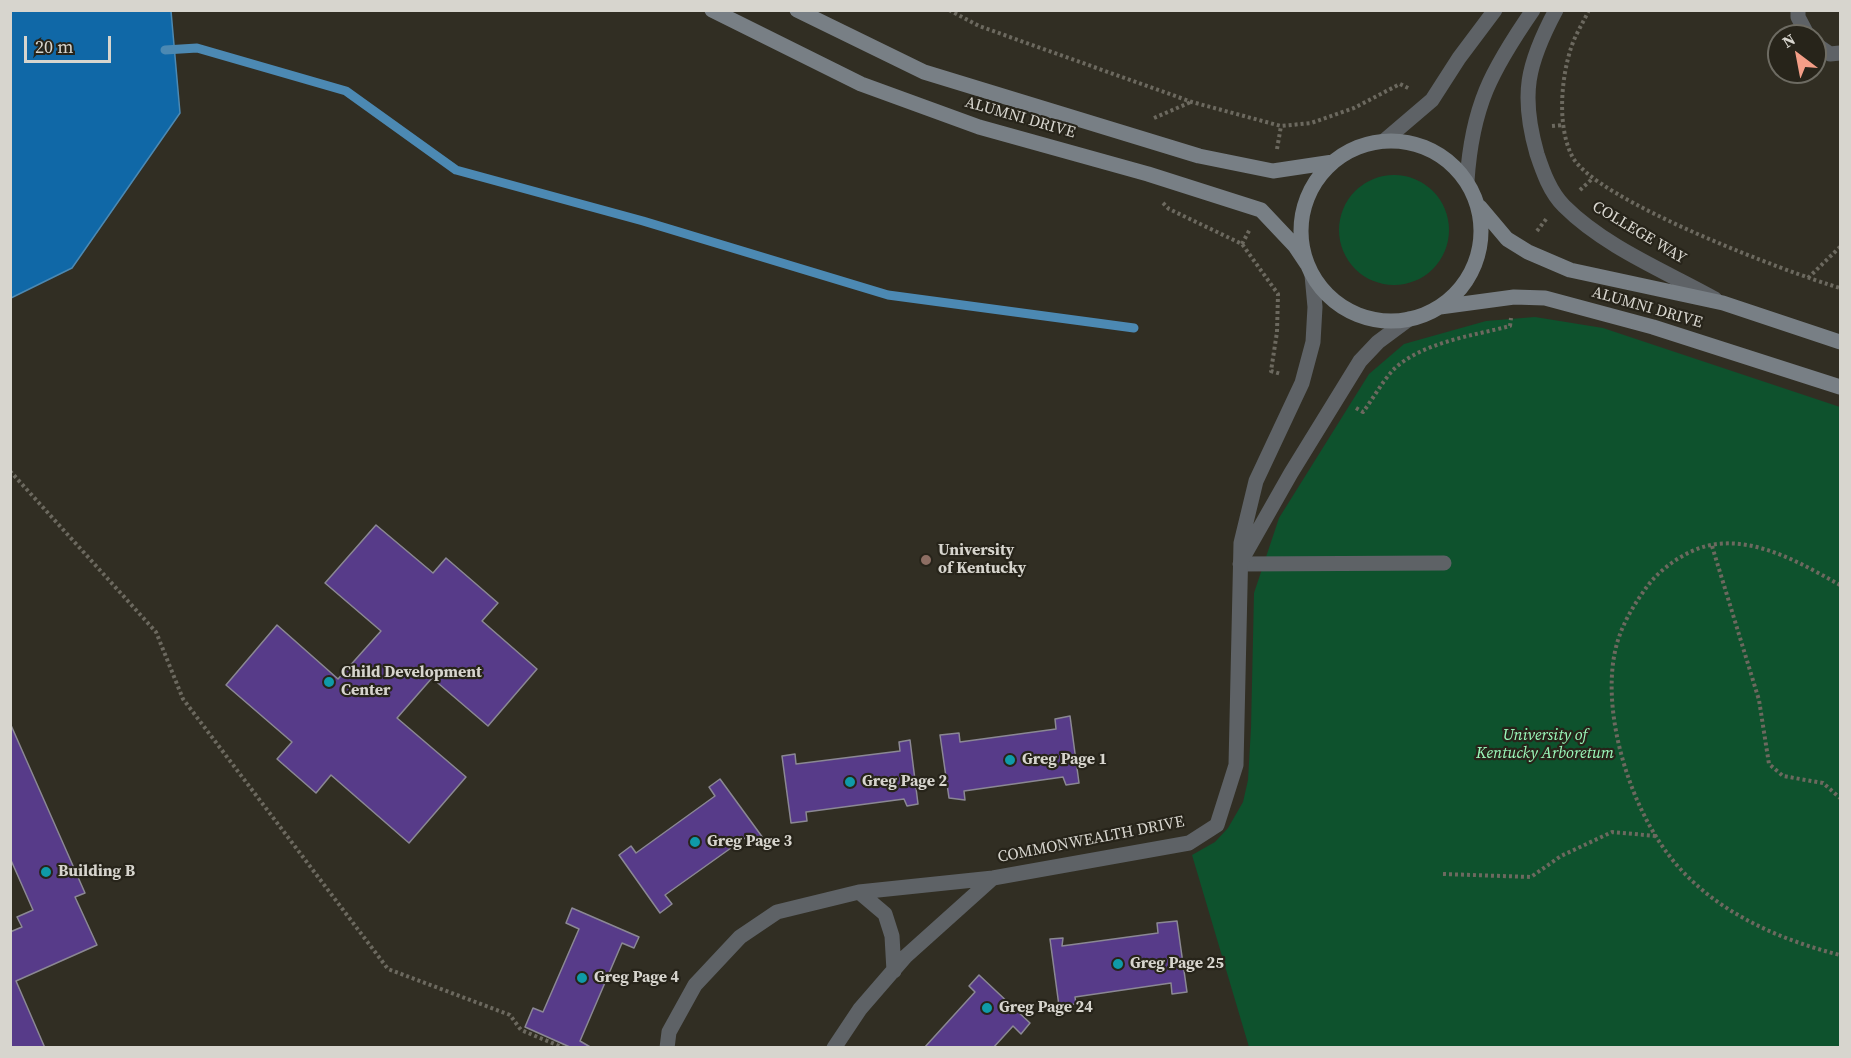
<!DOCTYPE html>
<style>
body{margin:0}
#map{position:relative;width:1851px;height:1058px;overflow:hidden;background:#312e23;font-family:"Source Serif 4",serif}
canvas{display:block}
.frame{position:absolute;inset:0;border:12px solid #d7d5ce;pointer-events:none}
.north{position:absolute;left:1767px;top:24px;width:60px;height:60px;box-sizing:border-box;background:#27241a;border:2px solid #6d6b62;border-radius:50%;rotate:328deg;font-size:16px;font-weight:700;line-height:24px;text-align:center;color:#d7d5ce}
.north::after{content:'';display:block;margin:auto;width:21px;height:27px;background:#f49e87;clip-path:polygon(50% 0,100% 100%,50% 72%,0 100%)}
.scale{position:absolute;left:24px;top:36px;width:87px;height:27px;box-sizing:border-box;border:3px solid #d7d5ce;border-top:0;padding-left:8px;font-size:18px;line-height:21px;white-space:nowrap;color:#d7d5ce;-webkit-text-stroke:4px #27241a;paint-order:stroke}
</style>
<div id="map">
<canvas width="1851" height="1058"></canvas>
<div class="frame"></div>
<div class="north">N</div>
<div class="scale">20 m</div>
</div>
<script>
const ctx = document.querySelector('canvas').getContext('2d');
ctx.lineJoin = 'round';
function fillPath(path, color) { ctx.fillStyle = color; ctx.fill(path, 'evenodd'); }
function strokePath(path, color, width, dash) { ctx.strokeStyle = color; ctx.lineWidth = width; ctx.lineCap = dash ? 'butt' : 'round'; ctx.setLineDash(dash || []); ctx.stroke(path); }
function label(font, color, halo, rows, align = 'center') {
  ctx.font = font + ' "Source Serif 4",serif'; ctx.lineWidth = 4.5; ctx.setLineDash([]); ctx.textBaseline = 'middle'; ctx.strokeStyle = halo; ctx.fillStyle = color; for (const [text, x, y, turn = 0] of rows) {
    ctx.save(); ctx.translate(x, y); ctx.rotate((+turn || 0) * Math.PI / 180); ctx.textAlign = isNaN(turn) ? turn : align; if (halo) ctx.strokeText(text, 0, 0); ctx.fillText(text, 0, 0); ctx.restore();
  }
}
fillPath(new Path2D(`
 M1339 230a55 55 0 1 1 110 0a55 55 0 1 1-110 0Z
 M1535,317L1603,328L1840,407V1047H1249L1192,855L1215,842L1228,828L1243,802L1248,780L1251,728L1254,593L1279,518L1369,374L1404,344L1486,321Z`), '#0e522d');
const water = new Path2D(`
 M11,10L171,11L180,113L72,268L11,298Z`);
fillPath(water, '#1068a7');
strokePath(water, '#4c89b3', 1.5);
strokePath(new Path2D(`
 M165,50L197,48L346,91L456,170L643,221L888,295L1134,328`), '#4c89b3', 9);
const building = new Path2D(`
 M376,525L433,573L446,558L498,603L482,621L537,669L488,726L432,678L397,718L466,777L409,843L331,775L316,793L277,759L292,742L226,685L277,625L338,679L381,631L325,583Z
 M1070,716L1079,783L1066,785L1063,777L964,791L965,800L949,798L940,735L959,733L960,742L1056,729L1055,719Z
 M10,723L85,893L75,897L97,945L16,981L45,1048H10V932L22,927L17,917L33,910L10,858Z
 M910,740L918,804L907,806L904,799L806,812L807,821L791,823L782,756L795,754L796,764L900,751L899,742Z
 M720,779L763,838L751,846L745,838L665,895L672,904L660,913L619,855L631,846L636,853L715,796L709,787Z
 M572,908L639,937L634,948L622,943L580,1041L592,1048H572L525,1027L533,1008L543,1012L579,929L566,923Z
 M1177,921L1187,992L1172,994L1171,983L1075,997L1076,1004L1059,1006L1050,939L1063,938L1062,946L1158,933L1157,923Z
 M979,975L1030,1023L1021,1034L1013,1026L993,1048H924L975,992L969,986Z`);
fillPath(building, '#573b89');
strokePath(building, '#8b8894', 1.5);
strokePath(new Path2D(`
 M949,10L979,26L1192,102L1281,126L1311,123L1354,108L1400,84L1410,89
 M1589,10C1583,23 1575,35 1571,48C1561,79 1557,126 1572,156C1594,200 1789,273 1840,288
 M1154,118L1191,102
 M1552,126L1563,125
 M1277,149L1281,126
 M1580,190L1592,179
 M1163,203L1169,209L1242,244L1278,294L1277,332L1271,371L1281,374
 M1537,231L1547,218
 M1242,244L1250,229
 M1808,278L1840,247
 M1356,408L1363,412C1373,399 1382,382 1393,370C1422,342 1472,336 1510,326L1511,318
 M10,471L156,632L183,699L388,969L510,1015L521,1030L564,1048
 M1712,546L1759,700L1769,764L1783,776L1823,783L1840,798
 M1840,585C1804,565 1761,539 1717,544C1690,547 1661,567 1646,588C1635,603 1624,621 1618,640C1598,704 1628,802 1668,854C1709,909 1776,939 1840,955
 M1443,874L1531,877L1561,856L1612,832L1656,836`), '#6c695f', 4, [3, 3]);
strokePath(new Path2D(`
 M1798,10V17L1808,36
 M1815,44L1830,54L1840,53
 M1240,564L1444,563`), '#5e6266', 15);
strokePath(new Path2D(`
 M1556,10C1527,64 1520,95 1537,154C1543,172 1550,192 1564,206C1605,247 1665,271 1715,299
 M1384,141L1432,100L1459,58L1495,10
 M1467,181C1472,106 1491,71 1533,10
 M1241,561L1291,473L1360,361L1378,342L1409,319
 M859,892L885,914L892,936L894,971
 M667,1048L669,1032L695,985L740,937L777,912L859,892L993,878L1189,843L1217,825L1236,765L1241,543L1256,481L1302,383L1313,342L1315,307L1312,275
 M834,1048L860,1009L905,957L993,878`), '#5e6266', 15);
strokePath(new Path2D(`
 M712,10L861,84L979,127L1148,174L1261,210L1295,246L1307,264
 M797,10L924,72L1199,156L1273,171L1333,162
 M1301 231a90 90 0 1 1 180 0a90 90 0 1 1-180 0Z
 M1480,207L1507,239L1528,252L1570,270L1723,303L1840,342
 M1440,307L1514,297L1545,298L1653,327L1840,387`), '#787f85', 15);
for (const [x, y, r, color] of [
 [926,560,6,"#8d6e63"],
 [329,682,6,"#0f9aa8"],
 [1010,760,6,"#0f9aa8"],
 [850,782,6,"#0f9aa8"],
 [695,842,6,"#0f9aa8"],
 [46,872,6,"#0f9aa8"],
 [1118,964,6,"#0f9aa8"],
 [582,978,6,"#0f9aa8"],
 [987,1008,6,"#0f9aa8"]
]) { const dot = new Path2D(); dot.arc(x, y, r, 0, 2 * Math.PI); ctx.fillStyle = color; ctx.fill(dot); strokePath(dot, '#27241a', 2); }
label('16px', '#d7d5ce', '#27241a', [
 ["ALUMNI DRIVE",1020,118,16],
 ["COLLEGE WAY",1639,233,31],
 ["ALUMNI DRIVE",1647,308,16],
 ["COMMONWEALTH DRIVE",1091,840,-11]
]);
label('bold 16px', '#d7d5ce', '#27241a', [
 ["University",938,551],
 ["of Kentucky",938,569],
 ["Child Development",341,673],
 ["Center",341,691],
 ["Greg Page 1",1022,760],
 ["Greg Page 2",862,782],
 ["Greg Page 3",707,842],
 ["Building B",58,872],
 ["Greg Page 25",1130,964],
 ["Greg Page 4",594,978],
 ["Greg Page 24",999,1008]
], 'left');
label('italic 16px', '#9cfabb', '#27241a', [
 ["University of",1545,736],
 ["Kentucky Arboretum",1545,754]
]);
</script>
